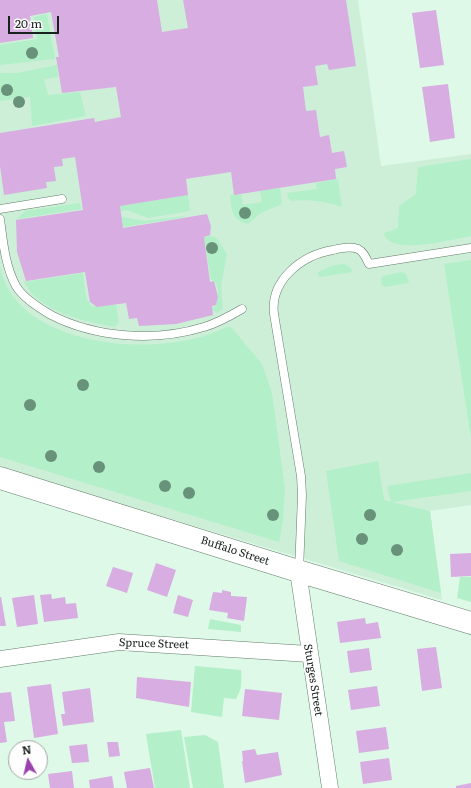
<!DOCTYPE html>
<style>
body{margin:0}
#map{position:relative;width:471px;height:788px;overflow:hidden;background:#def9e7;font-family:Literata,serif}
canvas{display:block}
.north{position:absolute;left:8px;top:740px;width:40px;height:40px;box-sizing:border-box;background:#fefefe;border:1px solid #a2a6a4;border-radius:50%;rotate:352deg;font-size:11px;font-weight:700;line-height:16px;text-align:center;color:#19231d}
.north::after{content:'';display:block;margin:auto;width:14px;height:18px;background:#9941ad;clip-path:polygon(50% 0,100% 100%,50% 72%,0 100%)}
.scale{position:absolute;left:8px;top:16px;width:51px;height:18px;box-sizing:border-box;border:2px solid #19231d;border-top:0;padding-left:5px;font-size:12px;line-height:14px;white-space:nowrap;color:#19231d;-webkit-text-stroke:3px #fefefe;paint-order:stroke}
</style>
<div id="map">
<canvas width="471" height="788"></canvas>
<div class="north">N</div>
<div class="scale">20 m</div>
</div>
<script>
const ctx = document.querySelector('canvas').getContext('2d');
ctx.lineJoin = 'round';
function fillPath(path, color) { ctx.fillStyle = color; ctx.fill(path, 'evenodd'); }
function strokePath(path, color, width, dash) { ctx.strokeStyle = color; ctx.lineWidth = width; ctx.lineCap = dash ? 'butt' : 'round'; ctx.setLineDash(dash || []); ctx.stroke(path); }
function label(font, color, halo, rows, align = 'center') {
  ctx.font = font + ' Literata,serif'; ctx.lineWidth = 3.5; ctx.setLineDash([]); ctx.textBaseline = 'middle'; ctx.strokeStyle = halo; ctx.fillStyle = color; for (const [text, x, y, turn = 0] of rows) {
    ctx.save(); ctx.translate(x, y); ctx.rotate((+turn || 0) * Math.PI / 180); ctx.textAlign = isNaN(turn) ? turn : align; if (halo) ctx.strokeText(text, 0, 0); ctx.fillText(text, 0, 0); ctx.restore();
  }
}
fillPath(new Path2D(`
 M0,0H358L381,166L471,154V505L430,511L442,600L0,468Z`), '#cdefd8');
fillPath(new Path2D(`
 M47,14L55,59L0,65V45L37,39L34,17Z
 M57,65L58,77L44,79L48,95L80,92L86,116L32,126L30,97L0,101V73H17Z
 M471,159V236C454,239 389,257 384,233L398,228L399,206L416,194L418,167Z
 M338,179L342,207C324,201 309,199 291,201L288,198L287,193L317,189L316,183Z
 M280,188L282,202L280,205L261,213L248,224C232,221 231,208 230,195L241,194L243,205L262,202L260,191Z
 M188,195L190,211L148,218L127,210L121,211L120,206Z
 M80,203L81,209L17,219L25,211Z
 M184,216L185,217L123,227L122,217L145,221Z
 M211,236L217,238L227,254L221,286L223,309L217,313L213,310V307L216,306C218,298 220,289 214,280H211L204,237Z
 M471,260V438L444,264Z
 M344,264L351,268L352,272L320,277L318,275V272L334,265Z
 M0,266C15,350 165,360 226,327H231L262,364L272,393L285,489L283,520L279,542L0,457Z
 M401,272L405,273L409,280L408,283L385,287L381,284V279L383,276Z
 M83,273L86,298L92,306L116,305L119,322L115,327C84,321 40,313 24,282Z
 M378,461L384,500L391,502L387,486L471,473V491L392,502L430,511L441,593L339,561L326,471Z
 M460,577H471V602L457,598Z
 M210,619L241,625V632L208,629Z
 M195,666L241,670C242,682 242,688 236,699L224,698L222,717L191,712Z
 M181,730L190,788H155L146,734Z
 M205,735L218,742L224,788H193L184,737Z`), '#b3efc8');
fillPath(new Path2D(`
 M0,0H157L162,32L188,28L183,0H346L356,66L329,70L327,64L315,66L318,85L303,87L306,111L316,110L320,137L329,135L332,153L344,151L347,167L335,169L336,179L234,195L231,172L186,179L188,195L120,206L123,228L207,214L211,226L210,235L204,237L210,282L214,281L218,297L216,305L212,306L213,315L176,324L139,326L137,318L129,319L126,303L97,307L90,302L85,272L26,281L17,252L16,220L83,210L75,157L62,159L63,166L54,167L56,181L46,182L47,188L4,195L0,166V133L94,118L95,122L121,117L116,87L62,93L56,57H59L51,12L30,16L33,38L0,43Z
 M436,10L444,65L420,68L412,13Z
 M448,84L455,138L430,142L422,87Z
 M471,553V576L451,577L450,554Z
 M156,563L176,570L167,597L147,590Z
 M113,567L133,573L127,593L106,586Z
 M222,590L231,592V596L247,597L244,621L227,618L228,613L209,610L213,592L222,593Z
 M51,594L52,599L65,597L66,604L76,603L78,618L44,622L40,595Z
 M34,595L38,624L17,627L12,598Z
 M178,595L193,600L188,617L173,613Z
 M0,597H1L6,626H0Z
 M365,618L366,624L378,622L381,638L340,643L337,622Z
 M436,647L442,688L422,691L417,649Z
 M369,648L372,670L350,673L347,651Z
 M137,677L191,682L189,707L136,698Z
 M51,684L58,734L34,738L27,687Z
 M377,686L380,706L351,710L348,690Z
 M90,688L94,722L63,726L61,714H65L62,692Z
 M245,689L282,693L279,720L242,716Z
 M11,692L15,721L4,722L7,742L0,743V693Z
 M386,727L389,749L359,753L356,731Z
 M107,742H118L120,756L109,757Z
 M87,744L89,762L72,763L69,746Z
 M255,749L257,755L278,752L282,775L245,783L242,761H243L242,751Z
 M389,758L392,780L363,784L360,762Z
 M150,768L154,788H127L124,772Z
 M72,771L74,788H50L48,774Z
 M112,776L114,788H90L89,780Z
 M471,783V788H456V786Z`), '#d8ade2');
const lane = new Path2D(`
 M0,209L62,199
 M0,219C3,241 5,266 16,286C23,298 39,308 51,315C96,338 155,342 204,327C218,323 230,316 242,309
 M299,571L302,495L301,476L274,314C270,280 302,255 333,250C341,248 351,246 358,249C364,252 366,258 369,264L471,248`);
const street = new Path2D(`
 M298,571L330,788
 M0,659L119,642L309,654`);
const secondary = new Path2D(`
 M0,478L298,571L471,623`);
strokePath(lane, '#627b6b', 9);
strokePath(street, '#627b6b', 17);
strokePath(secondary, '#627b6b', 23);
strokePath(lane, '#fff', 8);
strokePath(street, '#fff', 16);
strokePath(secondary, '#fff', 22);
ctx.fillStyle = '#69927b';
for (const [x, y] of [
 [32,53],
 [7,90],
 [19,102],
 [245,213],
 [212,248],
 [83,385],
 [30,405],
 [51,456],
 [99,467],
 [165,486],
 [189,493],
 [273,515],
 [370,515],
 [362,539],
 [397,550]
]) { ctx.beginPath(); ctx.arc(x, y, 6, 0, 2 * Math.PI); ctx.fill(); }
label('11px', '#19231d', '#fefefe', [
 ["Buffalo Street",235,551,18],
 ["Spruce Street",154,644,2],
 ["Sturges Street",313,680,81]
]);
</script>
